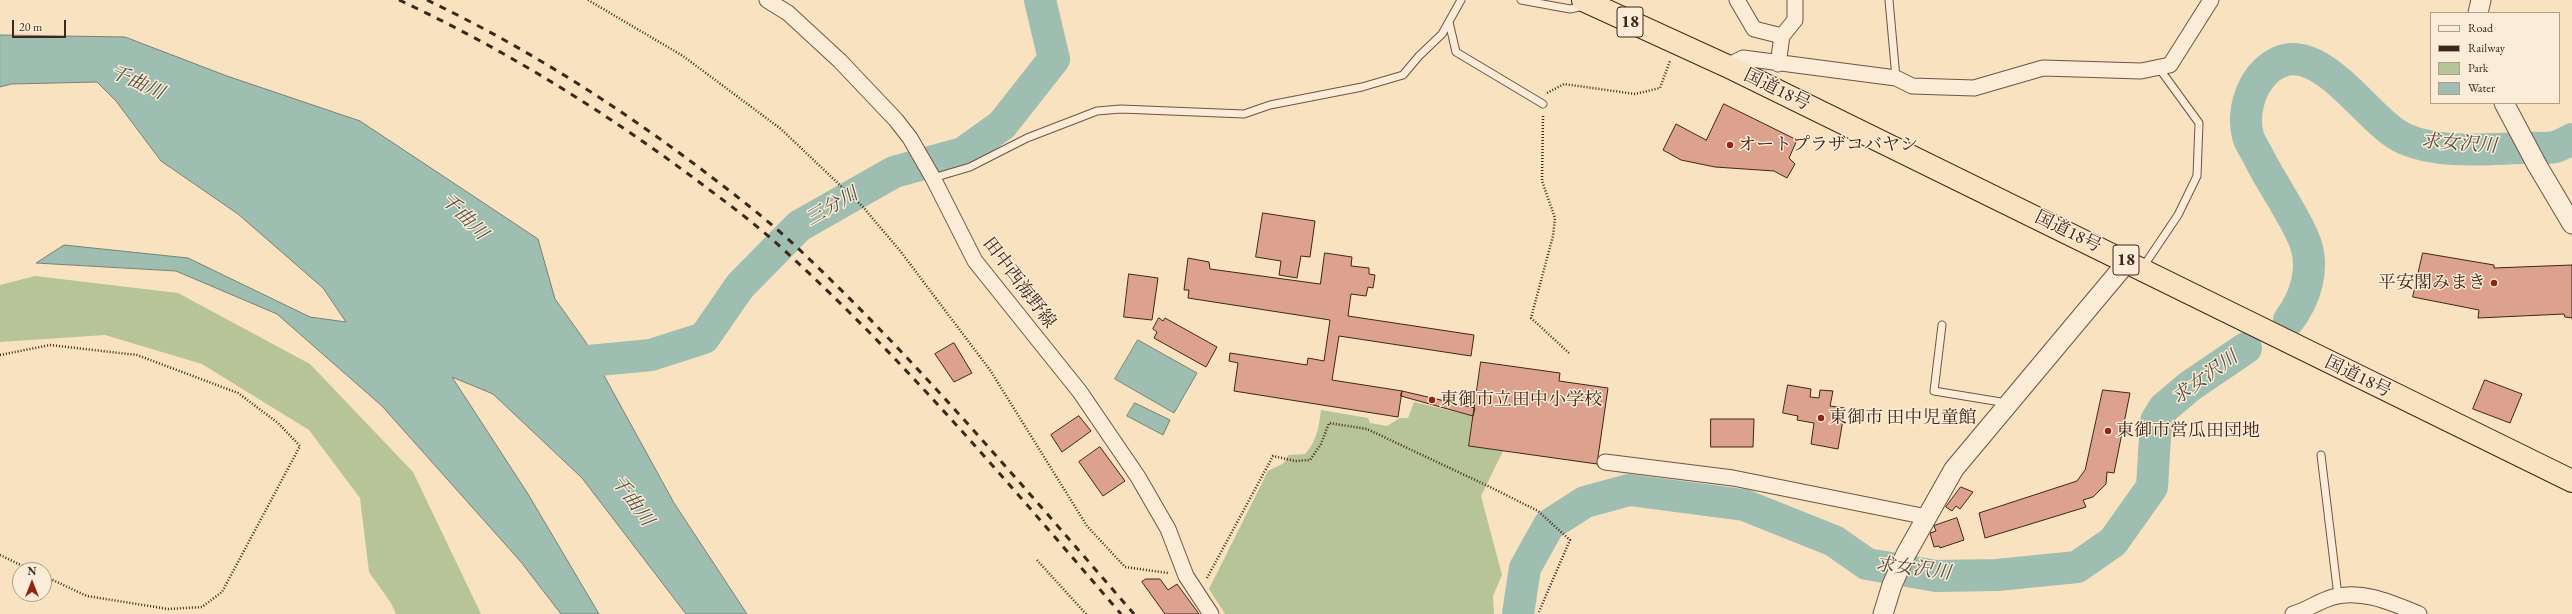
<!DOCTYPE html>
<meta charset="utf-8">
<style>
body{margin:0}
#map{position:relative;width:2572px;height:614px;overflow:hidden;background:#f8e2c0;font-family:"EB Garamond",serif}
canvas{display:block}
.legend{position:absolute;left:2430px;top:12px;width:130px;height:92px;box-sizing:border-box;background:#faecd6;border:1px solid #b09c8b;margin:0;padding:5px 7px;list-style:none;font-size:12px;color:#40251b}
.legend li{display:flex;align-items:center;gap:8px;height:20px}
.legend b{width:20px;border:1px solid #b09c8b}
.north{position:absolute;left:12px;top:562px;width:40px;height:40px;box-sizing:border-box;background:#faecd6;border:1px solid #b09c8b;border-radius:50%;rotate:0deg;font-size:11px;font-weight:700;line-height:16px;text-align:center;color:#40251b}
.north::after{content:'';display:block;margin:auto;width:14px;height:18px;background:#8f2418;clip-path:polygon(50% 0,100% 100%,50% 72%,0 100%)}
.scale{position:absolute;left:12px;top:20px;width:54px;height:18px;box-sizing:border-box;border:2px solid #40251b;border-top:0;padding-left:5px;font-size:12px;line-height:14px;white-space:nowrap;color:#40251b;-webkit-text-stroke:3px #faecd6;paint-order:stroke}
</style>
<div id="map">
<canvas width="2572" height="614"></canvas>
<ul class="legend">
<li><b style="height:5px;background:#faecd6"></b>Road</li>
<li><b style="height:5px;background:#40251b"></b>Railway</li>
<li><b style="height:11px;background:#b7c497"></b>Park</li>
<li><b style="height:11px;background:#9dbeb0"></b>Water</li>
</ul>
<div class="north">N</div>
<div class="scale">20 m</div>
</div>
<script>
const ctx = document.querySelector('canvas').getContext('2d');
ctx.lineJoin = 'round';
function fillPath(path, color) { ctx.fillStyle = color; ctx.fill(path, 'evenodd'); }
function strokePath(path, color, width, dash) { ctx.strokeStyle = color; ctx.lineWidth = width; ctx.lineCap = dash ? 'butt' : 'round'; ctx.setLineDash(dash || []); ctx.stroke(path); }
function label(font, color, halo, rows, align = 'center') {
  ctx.font = font + ' "EB Garamond","Noto Serif JP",serif'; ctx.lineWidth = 3; ctx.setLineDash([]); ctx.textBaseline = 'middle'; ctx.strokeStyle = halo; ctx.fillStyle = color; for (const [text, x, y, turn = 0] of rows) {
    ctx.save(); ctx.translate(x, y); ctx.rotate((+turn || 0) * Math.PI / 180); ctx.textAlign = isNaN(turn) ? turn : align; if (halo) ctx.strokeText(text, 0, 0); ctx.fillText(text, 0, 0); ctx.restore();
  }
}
fillPath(new Path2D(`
 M35,276L178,293L310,364L413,472L481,614H396L391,603L369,572L360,498L309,430L202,364L105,335L0,342V285Z
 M1414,402L1473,416L1469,446L1503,451L1481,496L1502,575L1493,596L1494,614H1225L1209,589L1268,471L1284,463L1288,455L1305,454C1317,441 1319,426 1321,410L1368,418L1370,423L1387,426L1400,418H1408Z`), '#b7c497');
const water = new Path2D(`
 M0,35L125,37L227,76L360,121L538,239L555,299L585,341L674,503L747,614H686L582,478L493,394L452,377L528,494L599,614H561L521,562L382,406L277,314L176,271L36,263L64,245L188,258L310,317L346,322L323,288L238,214L161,161L116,101L97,82L11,84L0,87Z
 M1138,340L1197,373L1174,413L1115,379Z
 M1135,403L1170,420L1163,435L1127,416Z`);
fillPath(water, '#9dbeb0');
strokePath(water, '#788174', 1);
strokePath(new Path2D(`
 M2289,320C2305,299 2315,269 2305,242C2295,216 2272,184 2259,158C2256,151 2250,144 2248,136C2242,114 2250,86 2266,71C2315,26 2366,123 2405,139C2440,154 2484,149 2521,148C2532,147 2545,149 2555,147C2561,145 2567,142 2572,139
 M557,364L651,355L704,338L740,286L799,226L894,172L963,153L1002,125L1054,59L1040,0
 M1518,614L1525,568L1549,525L1585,502L1629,490L1744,505L1834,541L1867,564L1936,576L1997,575L2077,567L2113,542L2152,487L2156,421L2164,408L2190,386L2246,348`), '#9dbeb0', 32);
const building = new Path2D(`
 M1724,104L1797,140L1789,158L1795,164L1787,178L1774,171L1715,167L1681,160L1663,150L1676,124L1706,140Z
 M1263,213L1315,221L1310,257L1301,256L1297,278L1279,275L1281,261L1256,257Z
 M1325,253L1352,257L1351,266L1369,268V274L1375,275L1373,288L1368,287L1366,296L1351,294L1348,316L1474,335L1471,356L1339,336L1332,380L1402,391L1398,417L1234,391L1238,363L1229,361L1230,353L1307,365L1308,358L1324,361L1330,320L1188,298L1189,290H1184L1188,258L1209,262L1210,269L1320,284Z
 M2423,253L2494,265V268L2572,265V318L2565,317L2564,314L2478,318L2479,310L2413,297Z
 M1129,274L1158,278L1152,320L1124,317Z
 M1159,318L1163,321L1165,318L1217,347L1206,367L1154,338L1157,332L1153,329Z
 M954,343L972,373L954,382L935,354Z
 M1481,362L1560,373L1559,381L1608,388L1597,464L1469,446Z
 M2485,380L2522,394L2510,423L2473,409Z
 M1788,385L1811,389L1810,397L1819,398L1820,390L1833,391L1830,406L1845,408L1838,449L1811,444L1814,423L1797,420L1798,416L1783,413Z
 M2103,390L2130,393L2114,473L2107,472L2106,484L2093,497L2083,500L2086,507L1985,538L1979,513L2077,481L2085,470Z
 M1402,391L1475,408L1473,416L1401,396Z
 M1079,416L1091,431L1062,452L1051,435Z
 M1711,419H1754L1753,447H1711Z
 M1100,447L1125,481L1103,496L1079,462Z
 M1961,487L1973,492L1960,509L1956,506L1952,511L1946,507Z
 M1957,518L1964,540L1940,548L1939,546L1934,547L1930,533L1936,531L1934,526Z
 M1146,579H1160L1168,590L1177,584L1199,614H1165L1142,582Z`);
fillPath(building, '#dca28d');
strokePath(building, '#40251b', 1);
const service = new Path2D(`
 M1521,0L1570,9L1584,6
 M1889,0L1896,78
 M1449,22L1456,52L1543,104
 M933,178L970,167L1027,138L1097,111L1121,109L1244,114L1270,105L1362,87L1403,75L1419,56L1442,34L1461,0
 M2143,267L2178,215L2197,176L2199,123L2159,68
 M1942,325L1934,391L2007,403
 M2321,455L2338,596`);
const minor = new Path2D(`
 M767,0L788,13L840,61L896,120L910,138L933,178L975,261L1080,392L1138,477L1168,529L1186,576L1211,614
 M1737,0L1754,29L1782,36L1778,64
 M1782,36L1795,20V0
 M1727,66L1743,58L1896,78L1912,86L1974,88L2043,68L2141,71L2170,65L2211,0
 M1605,462L1733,478L1927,517
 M2293,614C2307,610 2319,601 2333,597C2362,589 2392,603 2419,614`);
const tertiary = new Path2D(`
 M2478,13L2481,0
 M2504,103L2537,165L2572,224
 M1883,614L1892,585L1906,554L1954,469L2128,261`);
const trunk = new Path2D(`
 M1583,0L1727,66L2572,481`);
strokePath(service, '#6e5444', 9);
strokePath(minor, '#6e5444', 17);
strokePath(tertiary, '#6e5444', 21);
strokePath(trunk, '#40251b', 24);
strokePath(new Path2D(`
 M588,0L683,56L781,129L863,207L901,252L990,370L1087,526L1125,567L1168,573
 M1547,93L1564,84L1635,94L1660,88L1670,61
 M1543,116L1542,181L1555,218L1553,236L1531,318L1569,353
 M0,355L50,345L137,355L238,393L278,423L300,446L222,592L202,607L168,609L87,596L44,576
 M0,555L31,570
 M1037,560L1086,614
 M1207,578L1273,456L1295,461L1310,460L1321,444L1329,423L1367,429L1490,487L1538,511L1570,540L1538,614`), '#40251b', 2.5, [1, 2]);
strokePath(service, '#faecd6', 7);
strokePath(minor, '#faecd6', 15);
strokePath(tertiary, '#faecd6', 19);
strokePath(trunk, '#f8e2c0', 22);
strokePath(new Path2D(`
 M399,0C502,48 599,108 691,176C719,197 748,218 774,241C901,355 1010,485 1121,614
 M427,0C523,46 613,103 697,166C734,194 771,222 804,254C922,366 1027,491 1134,614`), '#40251b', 3, [7, 7]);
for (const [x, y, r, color] of [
 [1730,145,4,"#8f2418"],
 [2494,283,4,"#8f2418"],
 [1432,400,4,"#8f2418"],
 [1821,418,4,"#8f2418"],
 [2108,431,4,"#8f2418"]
]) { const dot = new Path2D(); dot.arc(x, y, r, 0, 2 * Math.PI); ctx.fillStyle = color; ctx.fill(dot); strokePath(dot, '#faecd6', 1.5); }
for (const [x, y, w] of [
 [1630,22,26],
 [2126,260,26]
]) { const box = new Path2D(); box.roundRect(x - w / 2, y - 15, w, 30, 3); ctx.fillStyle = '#faecd6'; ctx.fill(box); strokePath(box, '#40251b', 1); }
label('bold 17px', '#40251b', null, [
 ["18",1630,22],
 ["18",2126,260]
]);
label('18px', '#40251b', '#faecd6', [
 ["国道18号",1777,90,26],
 ["国道18号",2068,232,26],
 ["田中西海野線",1019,283,53],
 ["国道18号",2358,377,26]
]);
label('18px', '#40251b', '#faecd6', [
 ["オートプラザコバヤシ",1738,145],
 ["平安閣みまき",2486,283,"right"],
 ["東御市立田中小学校",1440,400],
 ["東御市 田中児童館",1829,418],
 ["東御市営瓜田団地",2116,431]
], 'left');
label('italic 19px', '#574b40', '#faecd6', [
 ["千曲川",137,83,24],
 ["求女沢川",2459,144,4],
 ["三分川",832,207,-30],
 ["千曲川",464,217,45],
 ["求女沢川",2205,378,-36],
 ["千曲川",632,501,54],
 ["求女沢川",1913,569,7]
]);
</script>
